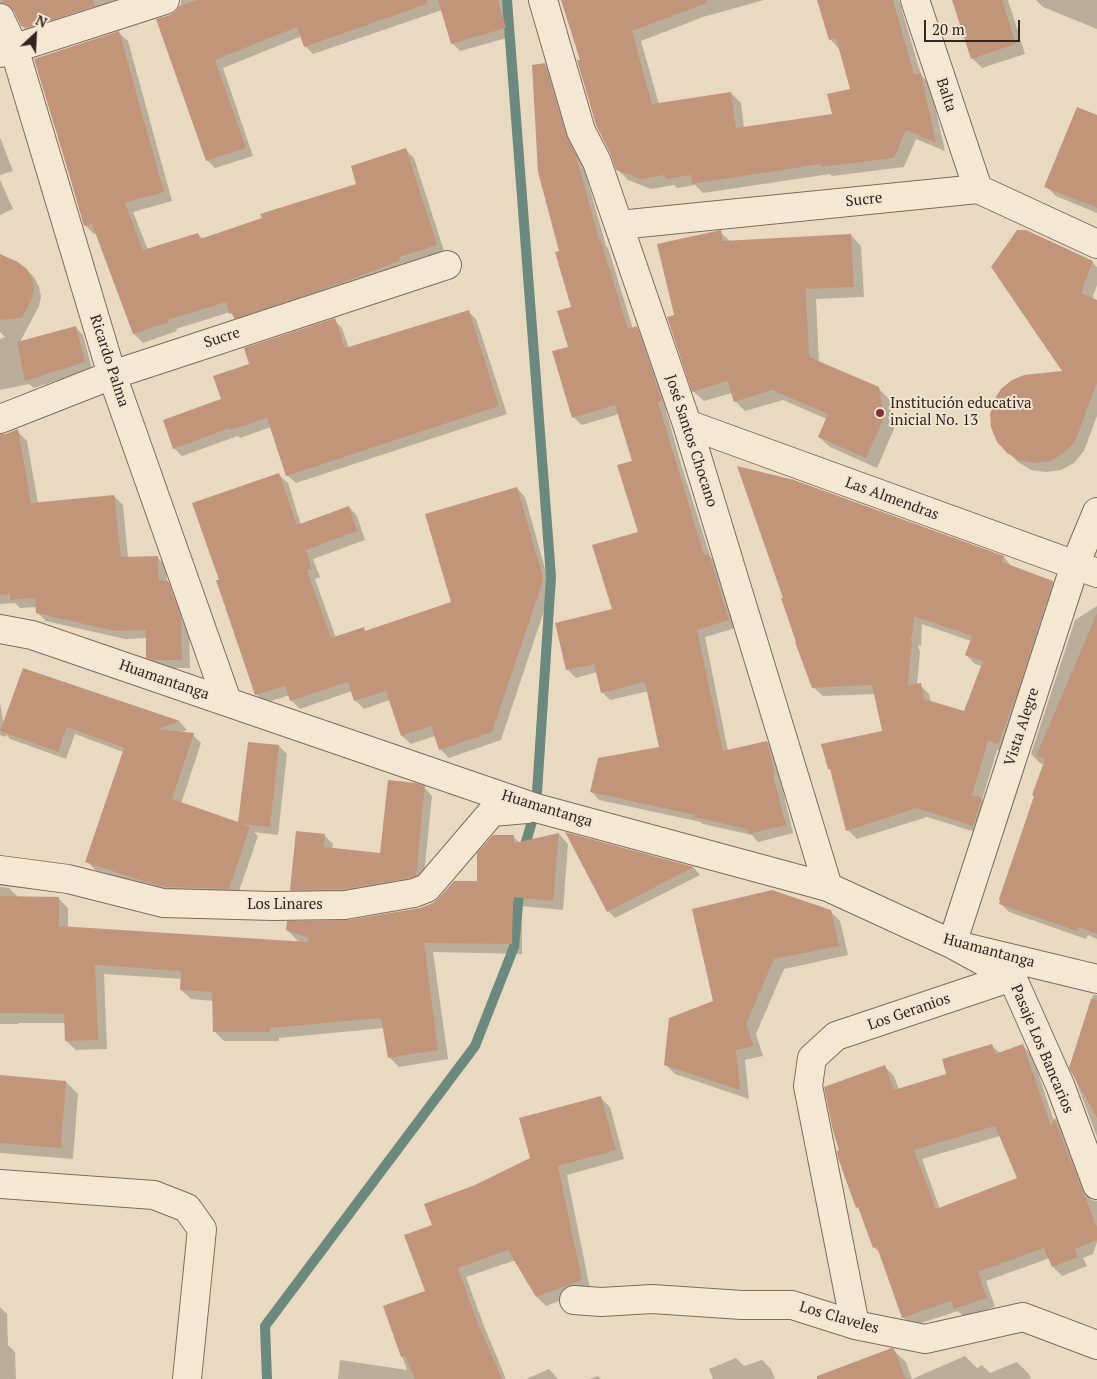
<!DOCTYPE html>
<meta charset="utf-8">
<style>
body{margin:0}
#map{position:relative;width:1097px;height:1379px;overflow:hidden;background:#e8dac2;font-family:"PT Serif",serif}
canvas{display:block}
.north{position:absolute;left:10px;top:10px;width:50px;height:50px;-webkit-text-stroke:4px #f1e5d0;paint-order:stroke;rotate:25deg;font-size:14px;font-weight:700;line-height:20px;text-align:center;color:#31261e}
.north::after{content:'';display:block;margin:auto;width:18px;height:22px;background:#31261e;clip-path:polygon(50% 0,100% 100%,50% 72%,0 100%)}
.scale{position:absolute;left:924px;top:20px;width:96px;height:22px;box-sizing:border-box;border:2px solid #31261e;border-top:0;padding-left:6px;font-size:15px;line-height:18px;white-space:nowrap;color:#31261e;-webkit-text-stroke:4px #f1e5d0;paint-order:stroke}
</style>
<div id="map">
<canvas width="1097" height="1379"></canvas>
<div class="north">N</div>
<div class="scale">20 m</div>
</div>
<script>
const ctx = document.querySelector('canvas').getContext('2d');
ctx.lineJoin = 'round';
function fillPath(path, color) { ctx.fillStyle = color; ctx.fill(path, 'evenodd'); }
function strokePath(path, color, width, dash) { ctx.strokeStyle = color; ctx.lineWidth = width; ctx.lineCap = dash ? 'butt' : 'round'; ctx.setLineDash(dash || []); ctx.stroke(path); }
function label(font, color, halo, rows, align = 'center') {
  ctx.font = font + ' "PT Serif",serif'; ctx.lineWidth = 4; ctx.setLineDash([]); ctx.textBaseline = 'middle'; ctx.strokeStyle = halo; ctx.fillStyle = color; for (const [text, x, y, turn = 0] of rows) {
    ctx.save(); ctx.translate(x, y); ctx.rotate((+turn || 0) * Math.PI / 180); ctx.textAlign = isNaN(turn) ? turn : align; if (halo) ctx.strokeText(text, 0, 0); ctx.fillText(text, 0, 0); ctx.restore();
  }
}
fillPath(new Path2D(`
 M0,0H146L30,34L22,26L16,12L10,10L0,12Z
 M181,0H503L514,36L460,51L452,43L442,10L313,54L305,46L302,36L223,68L253,156L215,168L207,160L170,16L178,11L181,4Z
 M563,0H764L703,17L641,41L659,104L731,93L741,103L744,128L834,115L852,89L840,50L830,39L819,0H899L921,75L930,84L945,151L916,139L904,167L832,176L830,174L703,193L695,185L677,188L674,185L651,189L628,180L617,169Z
 M954,0H1008L1025,54L982,68L972,58Z
 M1036,0H1097V29L1043,7Z
 M119,33L128,41L172,201L133,212L148,250L198,234L203,239L358,184L405,149L414,158L445,254L244,327L230,312L176,329L177,331L143,343L134,334L97,233L94,234L85,225Z
 M545,65L553,73L583,164L606,246L608,248L633,329L636,327L645,336L670,409L666,410L681,464L710,556L716,563L736,628L705,637L728,751L767,742L775,750L782,783H781L793,833L758,842L752,835L703,824L701,822L599,800L591,791L661,748L649,691L610,700L602,692L597,672L576,678L568,670L614,610L640,533L633,462L619,414L582,425L573,417L569,347L573,308Z
 M1097,116V213L1056,196L1046,186Z
 M0,137L13,171L0,175Z
 M0,180L13,209L0,215Z
 M720,232L730,241L851,235L861,246L864,297L816,299L819,363L878,388L889,399L894,429L877,468L830,447L819,437L827,419L783,400L745,411L735,401L732,393L704,401L693,391L675,316Z
 M0,259L26,269L34,277L39,287L41,296L39,306L20,342L75,327L83,335L92,369L34,388L29,384L0,390V339L5,337L0,332Z
 M1092,262L1097,267V285L1092,299L1097,302V416L1084,451L1074,463L1061,470L1046,472L1031,470L1018,462L1008,452L1065,372L993,267Z
 M468,311L476,319L507,414L296,483L287,475L271,427L240,438L238,436L182,456L174,448L222,400L251,365L334,320L342,328L349,348Z
 M18,432L27,441L38,503L114,496L123,505L128,558H158L166,566L167,581L176,591L189,626L190,668H163L156,666L147,657V638L125,639L46,621L37,612V607L20,608L15,603L0,604V435Z
 M279,475L288,483L301,525L349,507L357,516L365,540L313,559L320,577L315,579L336,638L363,629L367,632L452,603L517,488L525,497L551,590L501,740L449,758L440,749L435,736L411,744L402,736L390,700L364,709L355,700L352,691L300,709L291,700L290,695L265,703L256,694L221,581Z
 M1004,557L1012,567L1053,582L1062,591L1009,753L997,750L982,800L990,808L982,834L927,817L857,839L848,830L832,771L829,769L884,732L875,694L823,696L813,687L796,644ZM922,624L971,641L966,655L975,664L982,666L964,713L931,702L929,694L920,685H917L920,652L918,645L921,646Z
 M1097,606V939L1088,935L1086,939L1009,912L1000,903L1045,765L1040,763L1031,754L1075,620Z
 M24,670L180,722L187,730L178,733L193,735L201,743L181,804L239,824L279,746L287,754L278,835L254,832L258,836L237,897L155,890L95,870L87,861L123,752L75,734L66,759L10,739L6,734V737L0,735V703L4,725Z
 M424,787L432,796L423,884L299,898L291,890L325,836L333,844L332,849L382,854Z
 M559,834L568,844L563,910L522,906V954L433,952L448,1059L399,1067L389,1057L384,1028L279,1038V1041H224L214,1031V1001L191,999L181,990L182,979L104,974L107,1049L76,1050L66,1041L65,1023H18V1024H0V887L9,888L19,898H58L68,908V928L299,942L287,930L348,922L420,909L478,883L514,837L520,843Z
 M567,834L694,868L700,875L615,918L608,911Z
 M830,911L840,921L848,955L784,969L756,1034L763,1056L745,1060L749,1099L675,1074L665,1064L715,1001Z
 M1093,995H1097V1137L1071,1068Z
 M991,1045L1000,1053L1023,1046L1032,1055L1054,1121L1055,1118L1063,1126L1091,1200L1097,1201V1242L1093,1254L1083,1258L1087,1266L1062,1276L1053,1267L1050,1258L986,1281L995,1307L964,1317L958,1311L912,1326L903,1317L881,1254L874,1247L861,1210L857,1207L841,1151L885,1067L894,1076L899,1090L948,1075ZM1000,1136L1019,1179L940,1209L922,1159Z
 M0,1076L66,1082L78,1094L73,1159L0,1153Z
 M600,1097L610,1107L624,1159L567,1175L590,1289L546,1306L537,1297L516,1260L466,1277L484,1326L506,1379H338L340,1360L407,1370L384,1306L427,1291L433,1225L475,1187L531,1159Z
 M0,1293V1307L7,1314L8,1345L15,1352L16,1379H0Z
 M893,1350L906,1362L912,1379L965,1356L977,1368L982,1365L990,1373L1017,1362L1029,1374L1031,1379H839Z
 M736,1358L744,1366L762,1360L771,1369L775,1379H713L709,1369Z
 M549,1369L558,1379H526Z
 M598,1376L601,1379H589Z`), '#0003');
strokePath(new Path2D(`
 M507,0L551,577L536,808L523,852
 M267,1379L265,1326L475,1046L514,947L520,884`), '#6c887f', 10);
fillPath(new Path2D(`
 M2,0H93L95,6L30,27L21,26L14,11L9,6L3,3Z
 M197,0H427V4L304,47L297,27L215,60L246,148L206,161L156,19L170,15L176,11L179,6Z
 M438,0H498L506,28L451,44Z
 M561,0H707V3L632,31L652,104L731,92L736,128L832,114L827,94L850,89L836,38L829,40L817,0H893L914,74L921,73L936,143L906,130L894,158L821,167V164L692,184L691,175L666,179L665,175L640,179L616,170L611,155L596,125L577,60H580Z
 M952,0H1002L1016,44L971,59Z
 M119,31L164,192L125,203L143,250L198,233L200,239L262,218L260,214L356,184L351,166L406,148L437,245L399,257L400,261L325,289L234,319L232,313L229,314L226,302L168,320L169,322L133,334L92,224L84,226L69,174L34,59Z
 M545,63L566,135L576,155L599,239L600,238L628,329L637,326L662,401L658,402L674,455L704,555L709,554L729,620L697,630L723,751L767,741L775,775H773L786,825L749,834L747,829L694,817V815L590,792L598,758L659,747L645,682L601,693L594,664L566,670L555,623L612,609L592,545L638,532L617,465L632,461L615,405L572,418L552,351L568,347L557,311L571,307L555,252L559,251L538,172L532,65Z
 M1077,107L1097,115V208L1044,187Z
 M721,230L723,241L851,234L854,287L806,289L809,357L879,387L884,418L866,458L818,437L828,414L772,390L734,402L727,381L692,392L667,317L674,315L657,244Z
 M1017,230H1026L1093,261L1081,293L1097,300V383L1075,442L1064,453L1051,461L1035,463L1020,461L1007,453L997,442L991,427L990,414L994,400L1001,389L1012,380L1024,375L1062,371L991,267Z
 M0,254L18,262L27,269L32,278L34,288L32,299L22,318L0,320Z
 M469,310L499,406L286,476L267,418L231,430L230,428L173,449L163,420L221,399L213,376L249,364L244,348L335,318L345,348Z
 M76,326L85,362L25,381L17,342Z
 M18,429L31,503L114,495L121,557L158,556L159,581H168L181,617L182,660H153L146,658V630L115,631L36,613L35,598L10,600V594L0,595V434H6Z
 M737,466L794,480L1004,556L1002,562L1053,581L1017,694L998,744L988,741L972,795L982,798L973,826L917,808L846,831L830,769H828L821,744L882,731L872,685L812,688L795,642H796L781,598H783ZM914,616L972,636L965,655L983,661L964,711L924,699L921,683L908,685L912,643L910,637L912,638Z
 M279,473L297,525L349,506L357,531L306,550L312,569L307,570L331,638L364,627L365,631L451,602L425,514L517,487L543,577V581L492,732L439,750L431,726L401,736L386,691L354,701L348,682L290,701L285,686L255,695L216,580H219L192,503Z
 M1097,613V934L1079,927L1077,931L999,904L1000,900L999,899L1034,796L1032,795L1045,759L1036,756Z
 M23,668L180,721L158,729L194,733L172,799L238,822L248,742L279,745L270,827L242,824L250,827L229,889L165,887L146,882L85,862L124,748L67,727L58,752L0,731Z
 M388,780L416,783L425,786L416,876L410,878L344,889L290,890L296,831L325,834L324,847L380,853Z
 M565,832L694,867L607,912Z
 M559,833L553,901L513,897L512,944L424,943L438,1050L388,1058L381,1018L270,1028V1032H213L212,992L180,990L181,971L95,965L98,1040L65,1041L64,1014L0,1013V896L59,897V926L308,942L309,938L286,930L287,921L348,920L420,908L433,903L439,898L454,881H477V853L493,835H514V843Z
 M772,890L831,910L839,946L774,959L746,1024L754,1046L736,1050L740,1090L664,1065L669,1018L713,1001L692,909Z
 M1091,999L1097,1000V1118L1069,1068Z
 M992,1044L995,1054L1023,1044L1051,1126L1054,1118L1097,1227V1240L1075,1249L1078,1257L1052,1267L1044,1248L978,1272L987,1298L954,1309L951,1301L902,1318L877,1247L873,1248L858,1207L856,1208L838,1158L837,1151L839,1150L833,1131L824,1087L885,1065L894,1090L946,1074L942,1059ZM995,1126L1017,1178L936,1209L914,1150Z
 M0,1075L66,1081L61,1148L0,1143Z
 M601,1096L616,1150L558,1166L582,1280L536,1297L508,1250L458,1268L475,1316L502,1379H415L405,1356L401,1357L383,1306L425,1291L404,1235L432,1225L424,1204L475,1185L530,1158L519,1118Z
 M892,1348L894,1349L906,1379H817V1376Z`), '#c2957b');
const minor = new Path2D(`
 M543,0L581,131L597,162L687,424L828,887
 M0,18L14,48L112,375L227,701
 M0,53L165,0
 M619,225L978,189
 M0,419L112,375L447,265
 M687,424L1097,573
 M1097,512L1075,565L952,944L1012,977L1060,1085L1097,1185
 M0,629L32,635L536,808L828,887L952,944L1097,979
 M0,870L68,879L163,903L273,906L345,905L414,893L427,888L492,812L527,809
 M0,1184L154,1195L187,1208L202,1229L187,1379
 M574,1300L601,1302L652,1299L742,1305H792L855,1325L925,1339L1023,1317L1097,1345
 M855,1325L808,1086L812,1058L836,1036L1012,977`);
const tertiary = new Path2D(`
 M915,0L978,189L1097,244`);
strokePath(minor, '#806c5b', 30);
strokePath(tertiary, '#806c5b', 30);
strokePath(minor, '#f4e8d4', 28);
strokePath(tertiary, '#f4e8d4', 28);
for (const [x, y, r, color] of [
 [880,413,5,"#883238"]
]) { const dot = new Path2D(); dot.arc(x, y, r, 0, 2 * Math.PI); ctx.fillStyle = color; ctx.fill(dot); strokePath(dot, '#f1e5d0', 2); }
label('15px', '#31261e', '#f1e5d0', [
 ["Balta",946,95,72],
 ["Sucre",864,200,-6],
 ["Sucre",222,338,-18],
 ["Ricardo Palma",109,361,72],
 ["José Santos Chocano",691,441,72],
 ["Las Almendras",892,499,20],
 ["Huamantanga",164,680,19],
 ["Vista Alegre",1022,727,-72],
 ["Huamantanga",547,809,17],
 ["Los Linares",285,905],
 ["Huamantanga",989,951,15],
 ["Los Geranios",909,1012,-19],
 ["Pasaje Los Bancarios",1042,1049,67],
 ["Los Claveles",839,1318,16]
]);
label('15px', '#31261e', '#f1e5d0', [
 ["Institución educativa",890,404],
 ["inicial No. 13",890,421]
], 'left');
</script>
